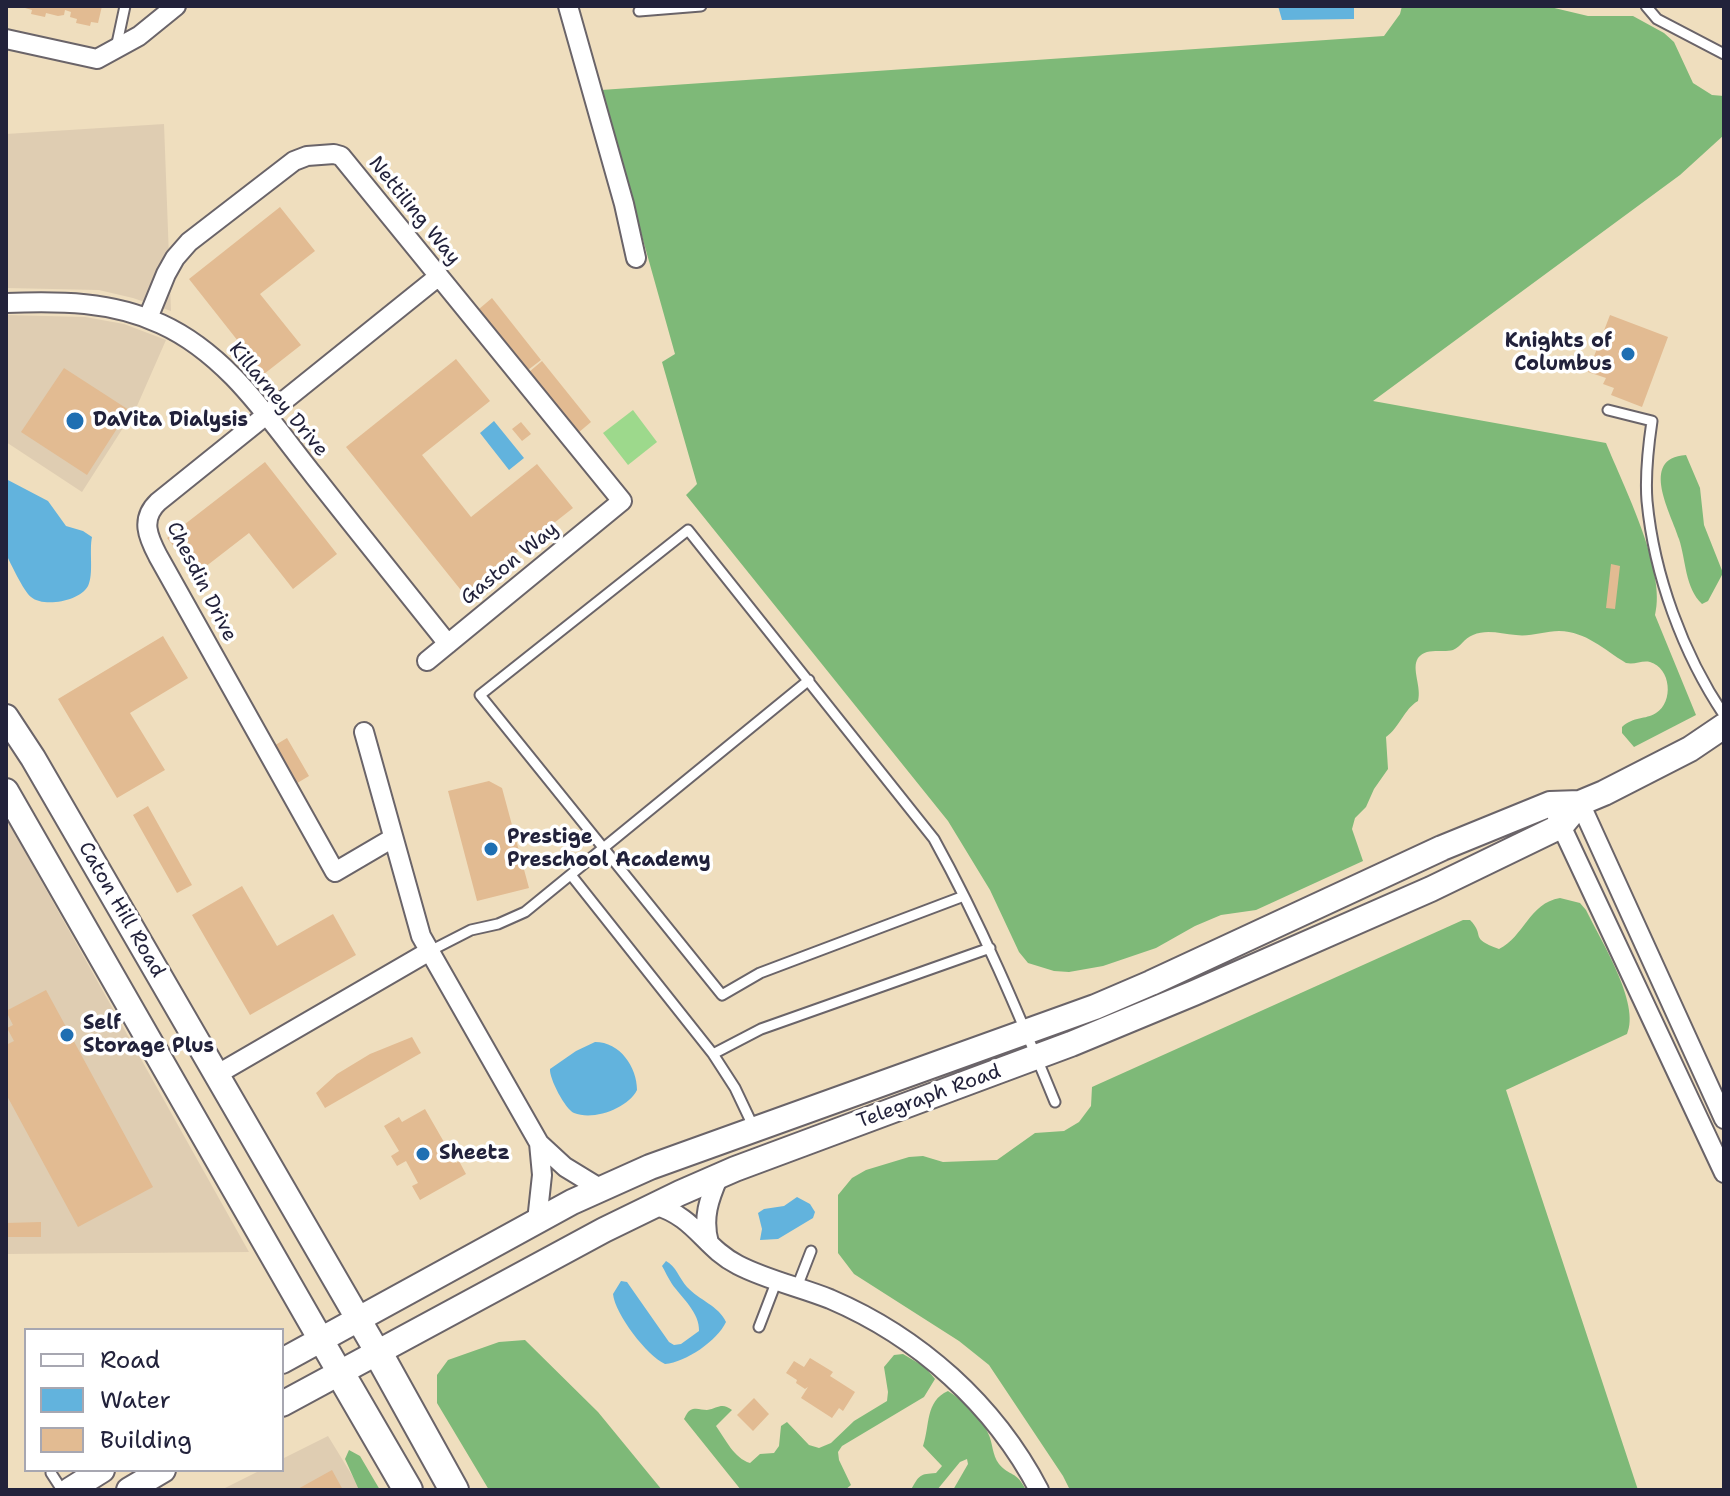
<!DOCTYPE html>
<style>
body{margin:0}
#map{position:relative;width:1730px;height:1496px;overflow:hidden;background:#efdebe;font-family:"Shantell Sans",sans-serif}
canvas{display:block}
.frame{position:absolute;inset:0;border:8px solid #22223b;pointer-events:none}
.legend{position:absolute;left:24px;top:1328px;width:260px;height:144px;box-sizing:border-box;background:#fff;border:2px solid #a7a7b1;margin:0;padding:10px 14px;list-style:none;font-size:24px;color:#22223b}
.legend li{display:flex;align-items:center;gap:16px;height:40px}
.legend b{width:40px;border:2px solid #a7a7b1}
</style>
<div id="map">
<canvas width="1730" height="1496"></canvas>
<div class="frame"></div>
<ul class="legend">
<li><b style="height:10px;background:#fff"></b>Road</li>
<li><b style="height:22px;background:#62b3dd"></b>Water</li>
<li><b style="height:22px;background:#e2bb92"></b>Building</li>
</ul>
</div>
<script>
const ctx = document.querySelector('canvas').getContext('2d');
ctx.lineJoin = 'round';
function fillPath(path, color) { ctx.fillStyle = color; ctx.fill(path, 'evenodd'); }
function strokePath(path, color, width, dash) { ctx.strokeStyle = color; ctx.lineWidth = width; ctx.lineCap = dash ? 'butt' : 'round'; ctx.setLineDash(dash || []); ctx.stroke(path); }
function label(font, color, halo, rows, align = 'center') {
  ctx.font = font + ' "Shantell Sans",sans-serif'; ctx.lineWidth = 7; ctx.setLineDash([]); ctx.textBaseline = 'middle'; ctx.strokeStyle = halo; ctx.fillStyle = color; for (const [text, x, y, turn = 0] of rows) {
    ctx.save(); ctx.translate(x, y); ctx.rotate((+turn || 0) * Math.PI / 180); ctx.textAlign = isNaN(turn) ? turn : align; if (halo) ctx.strokeText(text, 0, 0); ctx.fillText(text, 0, 0); ctx.restore();
  }
}
fillPath(new Path2D(`
 M164,124L171,311L133,298L99,290L6,288V134Z
 M6,315L85,317L124,324L166,340L137,406L82,492L6,442Z
 M6,818L249,1252L6,1254Z
 M328,1436L361,1490H221L261,1470H282V1459Z`), '#dfcdb2');
fillPath(new Path2D(`
 M633,410L657,442L628,465L603,433Z`), '#9dd98c');
fillPath(new Path2D(`
 M1402,6H1546L1588,16H1633L1664,33L1674,42L1693,83L1712,95L1724,96V135L1680,175L1373,401L1606,443C1623,485 1667,571 1655,615L1696,715L1634,747L1622,733V727C1634,716 1645,720 1656,713C1674,702 1671,668 1650,662C1642,660 1635,665 1626,663C1603,649 1587,632 1559,631C1545,631 1530,637 1516,635C1501,634 1487,629 1473,635C1464,638 1461,647 1453,650C1443,653 1426,647 1418,658C1411,669 1422,687 1418,701C1404,709 1400,727 1386,737L1388,769L1374,789L1366,807L1355,818L1352,829L1363,861L1256,910L1221,915L1195,926L1156,948L1103,966L1069,972L1054,971L1028,963L1019,952L990,890L948,821L686,495L697,484L662,362L675,354L601,90L1384,36L1400,14Z
 M1686,455L1700,488L1704,525L1723,573L1708,601L1702,604C1685,588 1686,560 1679,539C1672,515 1638,458 1686,455Z
 M1560,898L1580,903L1586,910C1600,939 1641,1004 1627,1034L1506,1090L1638,1490H1070L1063,1476L989,1365L959,1341L854,1274L838,1253V1195L852,1178L866,1170L909,1157L923,1156L943,1162L997,1160L1035,1133L1064,1131L1079,1122L1091,1106L1092,1087L1463,920H1470C1486,936 1468,938 1499,949C1524,937 1529,903 1560,898Z
 M525,1340L598,1412L662,1490H489L437,1403V1375L448,1360L499,1342Z
 M903,1354L925,1367L935,1379L924,1397L842,1446L838,1452L839,1460L851,1485L845,1490H741L684,1419C687,1414 687,1411 693,1409C698,1408 702,1410 707,1410C718,1408 722,1402 732,1410L716,1426C726,1440 734,1458 750,1463L760,1454L774,1453L779,1446L781,1426L787,1422L809,1445L819,1448L831,1443L854,1421L887,1401L888,1392L884,1367L894,1355Z
 M948,1391C964,1401 981,1416 988,1433C993,1443 992,1455 999,1464C1010,1477 1016,1470 1026,1490H953L968,1464L967,1459L960,1462L937,1490H911C919,1475 920,1474 936,1473L942,1466L923,1446C930,1426 925,1401 948,1391Z
 M349,1450L360,1456L380,1490H359L345,1459Z`), '#7eb978');
fillPath(new Path2D(`
 M1278,6H1354V19L1282,20Z
 M494,421L524,458L509,470L480,433Z
 M6,479L48,501L66,526L83,531L92,537C89,551 94,574 88,586C80,601 44,608 31,597C24,592 10,562 6,554C2,541 6,495 6,479Z
 M595,1042C620,1042 637,1067 637,1090C628,1108 594,1121 574,1113C565,1109 549,1078 550,1069L576,1051Z
 M797,1197L810,1204L815,1212L813,1218L778,1239L760,1240L762,1229L758,1213L764,1209L784,1206Z
 M666,1261C676,1266 679,1278 687,1287C699,1300 719,1306 726,1322C717,1341 686,1362 665,1364C647,1356 615,1314 613,1294L621,1281L627,1282L669,1342L674,1345L681,1344L699,1331C700,1313 682,1298 672,1284C668,1278 665,1271 662,1266Z`), '#62b3dd');
fillPath(new Path2D(`
 M18,6H102L98,23L91,22L90,26L76,23L77,19L70,17L71,12L65,10L64,15L58,16L46,13L45,17L31,14L32,10Z
 M280,207L315,251L260,294L301,345L264,374L189,279Z
 M492,298L541,360L528,370L479,309Z
 M1610,315L1668,337L1642,407L1611,395L1614,388L1603,384L1606,378L1588,372Z
 M456,359L490,401L422,455L471,517L537,464L573,508L464,594L346,447Z
 M542,361L591,422L578,433L529,372Z
 M64,368L129,410L87,475L21,432Z
 M521,422L531,434L522,441L512,429Z
 M265,462L337,554L293,589L249,533L196,574L167,538Z
 M1611,564L1620,566L1615,609L1606,608Z
 M163,636L188,678L130,713L165,770L117,798L58,699Z
 M287,738L309,776L294,785L272,747Z
 M489,781L502,788L529,888L477,901L448,791Z
 M148,806L192,885L177,893L133,815Z
 M242,886L277,946L333,914L356,955L250,1015L192,915Z
 M46,990L153,1187L78,1227L6,1094V1078L8,1077L6,1062L8,1060L6,1045L14,1041L7,1028L13,1025L6,1011Z
 M412,1037L421,1053L325,1108L316,1093L337,1074L370,1054Z
 M425,1109L456,1163L459,1161L466,1174L420,1200L412,1186L418,1183L406,1161L397,1166L391,1156L399,1151L384,1126L399,1117L402,1122Z
 M41,1222V1237H6V1223Z
 M810,1358L833,1372L830,1376L855,1392L843,1411L839,1408L832,1418L801,1398L808,1387L805,1389L796,1383L797,1380L786,1373L794,1361L804,1367Z
 M754,1398L769,1414L753,1431L737,1415Z
 M332,1470L343,1490H296Z`), '#e2bb92');
const service = new Path2D(`
 M1646,6L1657,19L1724,54
 M639,11L701,6
 M116,48L125,6
 M1608,410L1652,421C1648,448 1645,475 1647,501C1654,575 1683,654 1724,715
 M571,875L713,1054L735,1088L754,1128
 M964,896L760,973L722,995L480,695L688,530L934,839C981,924 1018,1012 1055,1102
 M428,952L471,930L498,924L525,912L809,680
 M713,1054L761,1029L990,948
 M797,1287L811,1251
 M759,1327L777,1280
 M51,1473L62,1490`);
const minor = new Path2D(`
 M568,6L624,204L636,258
 M6,39L97,59L139,36L176,6
 M6,303C60,301 111,301 161,324C229,355 270,421 315,477C359,533 404,589 448,644
 M148,318L166,274L175,258L189,242L294,161L307,156L334,154L341,156L622,501L427,661
 M364,732L421,936L539,1143L565,1167L601,1189
 M1580,803L1724,1119
 M1557,817L1724,1173
 M393,838L335,872L158,556C148,537 140,519 158,502L439,276
 M216,1075L428,952
 M654,1205C696,1217 703,1247 738,1265C767,1280 800,1287 830,1299C919,1337 994,1404 1039,1490
 M537,1221L542,1175L539,1143
 M709,1243C702,1218 709,1199 719,1176`);
const secondary = new Path2D(`
 M6,717L33,758L378,1353
 M6,791L340,1373
 M282,1361L572,1202L650,1167L1095,1007L1151,983L1442,848L1550,804L1580,803L1604,793L1690,749L1724,726
 M282,1404L604,1230L680,1193L735,1169L1071,1044L1194,993L1431,889L1561,826L1580,803
 M70,1490L102,1470
 M129,1490L163,1470`);
const trunk = new Path2D(`
 M378,1353L454,1490
 M340,1373L408,1490`);
strokePath(service, '#6a6469', 13);
strokePath(minor, '#6a6469', 22);
strokePath(secondary, '#6a6469', 28);
strokePath(trunk, '#6a6469', 32);
strokePath(service, '#fff', 9);
strokePath(minor, '#fff', 18);
strokePath(secondary, '#fff', 24);
strokePath(trunk, '#fff', 28);
for (const [x, y, r, color] of [
 [1628,354,8,"#1f6fb2"],
 [75,421,10,"#1f6fb2"],
 [491,849,8,"#1f6fb2"],
 [67,1035,8,"#1f6fb2"],
 [423,1154,8,"#1f6fb2"]
]) { const dot = new Path2D(); dot.arc(x, y, r, 0, 2 * Math.PI); ctx.fillStyle = color; ctx.fill(dot); strokePath(dot, '#fff', 3); }
label('20px', '#22223b', '#fff', [
 ["Nettiling Way",414,211,51],
 ["Killarney Drive",278,400,50],
 ["Gaston Way",510,564,-39],
 ["Chesdin Drive",201,582,63],
 ["Caton Hill Road",121,910,60],
 ["Telegraph Road",929,1097,-20]
]);
label('bold 20px', '#22223b', '#fff', [
 ["Knights of",1612,342,"right"],
 ["Columbus",1612,365,"right"],
 ["DaVita Dialysis",93,421],
 ["Prestige",507,838],
 ["Preschool Academy",507,861],
 ["Self",83,1024],
 ["Storage Plus",83,1047],
 ["Sheetz",439,1154]
], 'left');
</script>
